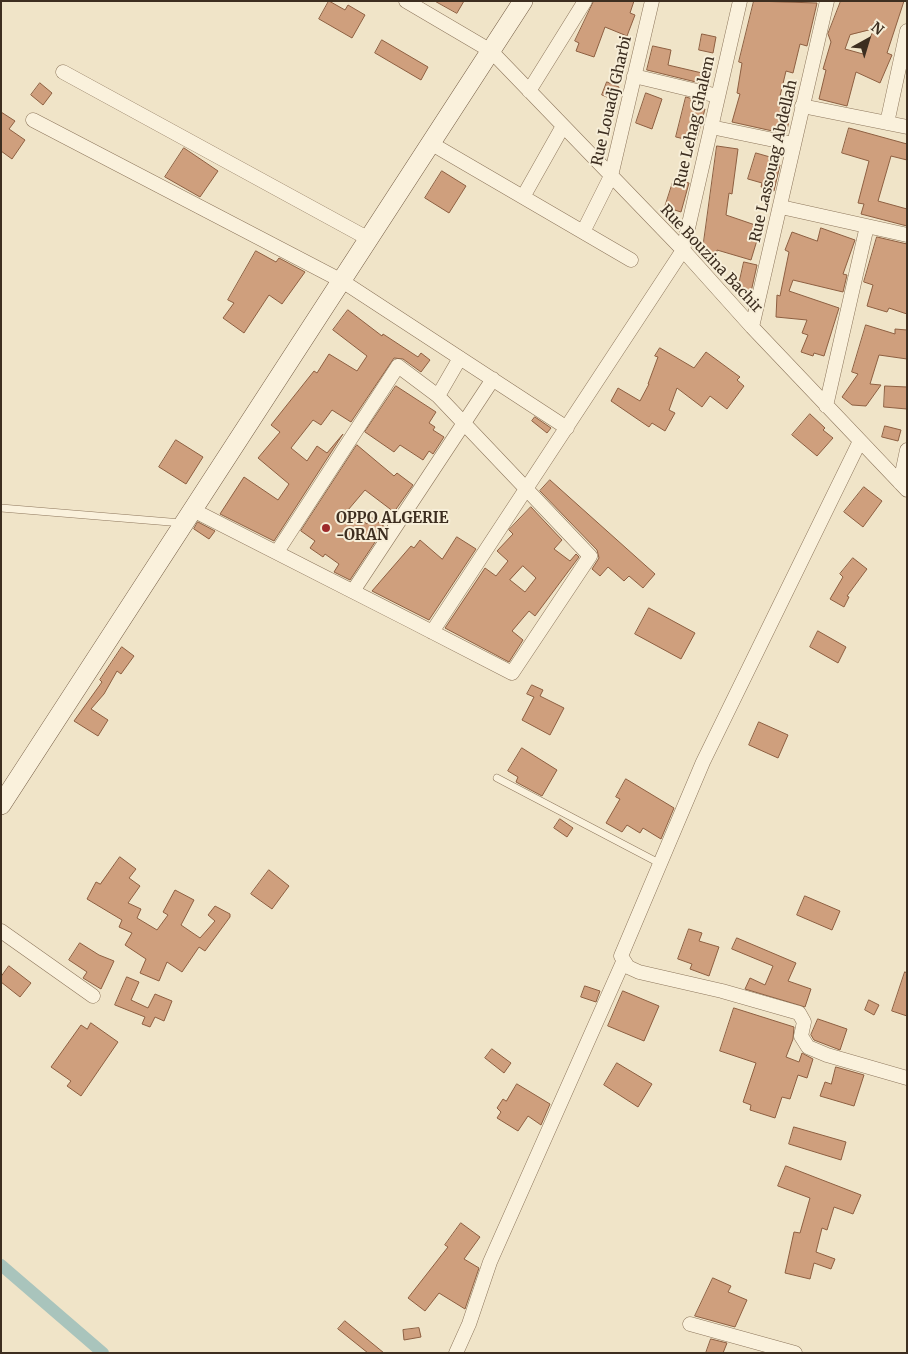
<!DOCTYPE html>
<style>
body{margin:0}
#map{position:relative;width:908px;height:1354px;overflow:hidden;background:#f0e4c8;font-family:Merriweather,serif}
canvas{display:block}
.frame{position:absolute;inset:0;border:2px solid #3d2e20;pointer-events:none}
.north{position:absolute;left:843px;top:15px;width:50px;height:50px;-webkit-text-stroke:4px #f7eed8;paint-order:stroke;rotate:39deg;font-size:14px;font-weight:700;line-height:20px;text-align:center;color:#3d2e20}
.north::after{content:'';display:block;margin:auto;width:18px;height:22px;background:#3d2e20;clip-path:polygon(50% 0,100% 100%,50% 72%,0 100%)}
</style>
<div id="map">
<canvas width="908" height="1354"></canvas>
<div class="frame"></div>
<div class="north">N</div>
</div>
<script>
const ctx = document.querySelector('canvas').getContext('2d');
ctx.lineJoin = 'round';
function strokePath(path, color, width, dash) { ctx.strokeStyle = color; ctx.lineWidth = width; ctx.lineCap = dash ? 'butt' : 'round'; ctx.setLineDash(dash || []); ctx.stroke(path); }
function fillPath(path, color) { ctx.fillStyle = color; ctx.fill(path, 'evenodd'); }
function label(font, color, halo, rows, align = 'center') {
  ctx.font = font + ' Merriweather,serif'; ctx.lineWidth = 4; ctx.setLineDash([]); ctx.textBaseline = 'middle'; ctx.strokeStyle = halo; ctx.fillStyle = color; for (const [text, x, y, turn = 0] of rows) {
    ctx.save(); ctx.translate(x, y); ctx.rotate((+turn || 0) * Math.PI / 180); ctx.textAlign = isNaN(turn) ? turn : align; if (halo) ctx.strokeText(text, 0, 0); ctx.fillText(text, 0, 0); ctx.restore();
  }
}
strokePath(new Path2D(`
 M1,1265L103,1353`), '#a9c4bc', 12);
const building = new Path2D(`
 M329,1L345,10L348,5L365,15L352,38L319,19Z
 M435,1H464L457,13Z
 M594,1H634L630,13L635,15L627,36L605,27L594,57L576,51L579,43L575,41Z
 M754,1L817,3L807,46L800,44L793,73L786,71L780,96L788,98L783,120L789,121L786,134L732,122L740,94L737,93L742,63L739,62Z
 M841,1H904L887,53L892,55L880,83L856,72L847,106L819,99L826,70L823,69L831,42L828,34ZM874,29L863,54L845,49L850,35Z
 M702,34L716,37L713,53L699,50Z
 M382,40L428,67L421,80L375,53Z
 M653,46L671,50L668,65L702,73L700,83L647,70Z
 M607,82L619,87L614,100L602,95Z
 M40,83L52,93L43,105L31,95Z
 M646,93L662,99L652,129L636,123Z
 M686,97L696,100L694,107L705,109L696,142L676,137Z
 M1,112L15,121L9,129L25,140L12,159L1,151Z
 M849,128L907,144V160L891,156L878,201L907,209V226L861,214L864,204L858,203L869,161L842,153Z
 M717,146L738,149L732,194L729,193L726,215L761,227L751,260L717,250L716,258L702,256Z
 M184,148L218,171L200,197L165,177Z
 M756,153L770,157L769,161L780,165L774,191L761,187L762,183L748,179Z
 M442,171L466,186L449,213L425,198Z
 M674,179L689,183L681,212L665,207Z
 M821,228L855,240L843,274L847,275L843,292L793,280L789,291L839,308L824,356L814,353L813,356L801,352L808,335L802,333L807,320L776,317L777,295L780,296L789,252L785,250L792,232L817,241Z
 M877,237L907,244V314L889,308L887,312L867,306L873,285L864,282Z
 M256,251L276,262L279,258L305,272L282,304L269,295L244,333L223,318L234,303L228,300Z
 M744,262L757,265L751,292L738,289Z
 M348,310L382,336L383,334L418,357L421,353L430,360L421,372L403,359L394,358L351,422L332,410L321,425L313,420L291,448L307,461L317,446L327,453L343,434L274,541L220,514L244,477L278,500L289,484L258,458L280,432L271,425L314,371L317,373L329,354L357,371L367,356L333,330Z
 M866,325L895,334V329L907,330V359L879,355L870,384L881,385L866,406L852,405L842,397L858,374L852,372Z
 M660,348L694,368L706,352L740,377L737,380L744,386L727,409L710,396L702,407L677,388L669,410L675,413L665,431L652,423L649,427L611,401L618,388L640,401L649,384H648L658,357L655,356Z
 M396,386L436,412L429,423L435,427L433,430L444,437L433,454L429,451L423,460L400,445L394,452L365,432Z
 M885,386L907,387V409L884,407Z
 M810,414L825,428L823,430L833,438L817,456L792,435Z
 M535,417L551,428L547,433L532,421Z
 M885,426L901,430L898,441L882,437Z
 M176,440L203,457L186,484L159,467Z
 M357,445L394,476L397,473L413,485L394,512L365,490L348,510L367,524L371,517L385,527L350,580L334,572L339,564L325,554L323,557L310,548L315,541L301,531Z
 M550,480L655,574L643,588L629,576L624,581L608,567L600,576L592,569L599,558L597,550L540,491Z
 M864,487L882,501L863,527L844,512Z
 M531,507L562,540L554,549L570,561L576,554L579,557L535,616L529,611L512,631L523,640L509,662L445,628L485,568L496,576L508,561L497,551L513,534L509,530ZM523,566L536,578L525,592L510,580Z
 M198,522L215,531L209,539L194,529Z
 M457,537L476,549L429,620L372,591L411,546L414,548L420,540L442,559Z
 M853,558L867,569L847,596L849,597L844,607L830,599L843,577L840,574Z
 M649,608L695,633L681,659L635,634Z
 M818,631L846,647L838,663L810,647Z
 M122,647L134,656L121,674L117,671L104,694L91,709L108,720L98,736L74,721L102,682L100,680Z
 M532,685L543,690L540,696L564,708L550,735L522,720L534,697L527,694Z
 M759,722L788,735L778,758L749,745Z
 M522,748L557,770L542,796L516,782L518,777L508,771Z
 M626,779L674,808L661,839L643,828L640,833L627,825L622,832L606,823L620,799L616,797Z
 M560,819L573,828L567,837L554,828Z
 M120,857L136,869L129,878L140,886L128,903L141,909L137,918L157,930L168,915L163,912L175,890L194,900L181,925L200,938L215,921L208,915L215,906L230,914V917L205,951L199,947L182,972L167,962L159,981L140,973L146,959L125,945L132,933L119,927L122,920L87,899L96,882L100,884Z
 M269,870L289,886L272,909L251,894Z
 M805,896L840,911L832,930L797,915Z
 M689,929L702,933L699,941L719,947L709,976L690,969L692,964L678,959Z
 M737,938L796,963L788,981L811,989L805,1007L745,989L750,978L765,985L773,966L732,949Z
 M80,943L99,955L114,961L101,989L83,978L87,972L69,960Z
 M9,966L31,983L20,997L1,982V977Z
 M905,972L907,973V1016L892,1011Z
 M127,977L139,982L131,1000L148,1008L155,994L172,1001L164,1021L155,1017L150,1027L142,1024L145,1017L115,1005Z
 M585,986L600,991L596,1002L581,997Z
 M623,991L659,1006L644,1041L608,1026Z
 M869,1000L879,1005L874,1015L865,1010Z
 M734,1008L794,1027L793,1039L786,1057L799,1062L802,1053L813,1059L807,1078L798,1075L790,1099L782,1097L775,1118L750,1110L751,1105L743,1102L756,1063L720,1051Z
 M818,1019L847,1029L840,1050L814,1040L811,1035Z
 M91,1023L118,1042L81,1096L67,1086L71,1081L51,1067L81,1025L87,1029Z
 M492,1049L511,1063L504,1073L485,1058Z
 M617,1063L652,1084L638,1107L604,1085Z
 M836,1067L864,1075L854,1106L820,1096L825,1082L831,1084Z
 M517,1084L550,1104L541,1125L528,1116L518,1131L497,1118L501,1112L497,1108L503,1099L506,1101Z
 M794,1127L846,1142L841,1160L789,1144Z
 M786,1166L861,1195L853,1214L834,1207L827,1230L822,1228L816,1252L835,1259L831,1269L814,1263L810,1279L785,1273L794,1232L800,1233L810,1198L778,1186Z
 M461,1223L480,1237L464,1259L479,1268L465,1309L439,1293L425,1311L408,1298L448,1247L445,1245Z
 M713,1278L731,1286L728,1292L747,1300L735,1327L695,1316Z
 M345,1321L384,1353H368L338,1329Z
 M419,1328L421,1337L404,1340L403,1330Z
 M711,1339L727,1343L723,1353H706Z`);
fillPath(building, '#cf9f7d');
strokePath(building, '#8d5f41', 1);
const lane = new Path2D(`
 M1,508L182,523
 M497,778L659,863`);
const street = new Path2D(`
 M406,1L491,51L683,250L752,327L907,490
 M63,72L369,239
 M634,76L718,96
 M529,91L585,1
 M802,106L907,127
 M33,120L342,281L567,428
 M887,123L907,31
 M711,127L793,144
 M432,144L631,260
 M523,197L563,126
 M781,207L907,235
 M583,232L611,176L652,1
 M752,327L827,1
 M438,396L460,358
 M826,406L867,226
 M860,441L703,762L621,956L628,967L639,972L722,991L799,1013L804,1022L801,1036L808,1047L827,1055L907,1078
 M900,483L907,450
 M193,510C299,564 406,618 512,673L590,556L438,396L398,366L277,552
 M353,591L493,379
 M432,632L683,250L740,1
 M1,931L93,996
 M690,1324L795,1353
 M456,1353L469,1324L490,1262L623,962`);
const secondary = new Path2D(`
 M1,805L523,1`);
strokePath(lane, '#8d765c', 8);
strokePath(street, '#8d765c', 15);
strokePath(secondary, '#6f573f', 20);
strokePath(lane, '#faf1dc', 7);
strokePath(street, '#faf1dc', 14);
strokePath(secondary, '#faf1dc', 19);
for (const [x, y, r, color] of [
 [326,528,5,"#9e2a2b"]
]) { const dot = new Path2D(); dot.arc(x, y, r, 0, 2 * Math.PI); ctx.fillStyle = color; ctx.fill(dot); strokePath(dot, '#f7eed8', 2); }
label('15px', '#3d2e20', '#f7eed8', [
 ["Rue Louadj Gharbi",612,101,-77],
 ["Rue Lehag Ghalem",695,122,-77],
 ["Rue Lassouag Abdellah",774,161,-77],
 ["Rue Bouzina Bachir",711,259,47]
]);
label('bold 15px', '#3d2e20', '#f7eed8', [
 ["OPPO ALGERIE",336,519],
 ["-ORAN",336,536]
], 'left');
</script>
